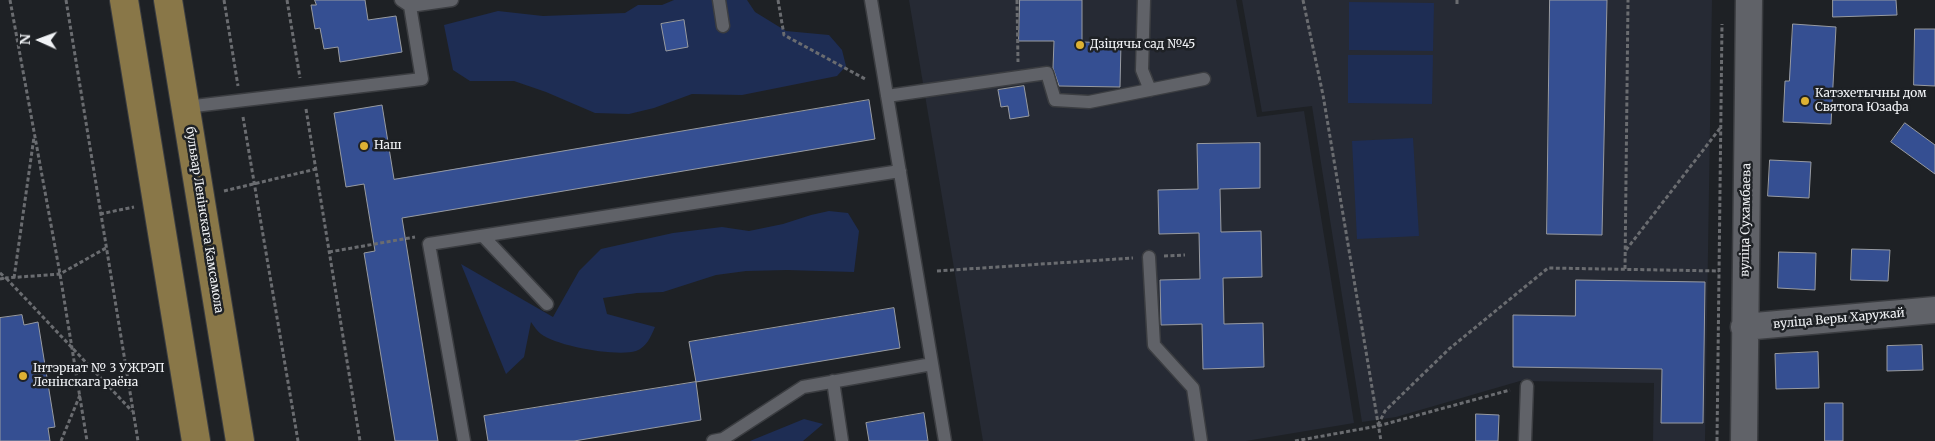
<!DOCTYPE html>
<meta charset="utf-8">
<style>
body{margin:0}
#map{position:relative;width:1935px;height:441px;overflow:hidden;background:#1e2125;font-family:Merriweather,serif}
canvas{display:block}
.north{position:absolute;left:15px;top:15px;width:50px;height:50px;-webkit-text-stroke:4px #1e2125;paint-order:stroke;rotate:272deg;font-size:14px;font-weight:700;line-height:20px;text-align:center;color:#f1f3f6}
.north::after{content:'';display:block;margin:auto;width:18px;height:22px;background:#f1f3f6;clip-path:polygon(50% 0,100% 100%,50% 72%,0 100%)}
</style>
<div id="map">
<canvas width="1935" height="441"></canvas>
<div class="north">N</div>
</div>
<script>
const ctx = document.querySelector('canvas').getContext('2d');
ctx.lineJoin = 'round';
function fillPath(path, color) { ctx.fillStyle = color; ctx.fill(path, 'evenodd'); }
function strokePath(path, color, width, dash) { ctx.strokeStyle = color; ctx.lineWidth = width; ctx.lineCap = dash ? 'butt' : 'round'; ctx.setLineDash(dash || []); ctx.stroke(path); }
function label(font, color, halo, rows, align = 'center') {
  ctx.font = font + ' Merriweather,serif'; ctx.lineWidth = 5; ctx.setLineDash([]); ctx.textBaseline = 'middle'; ctx.strokeStyle = halo; ctx.fillStyle = color; for (const [text, x, y, turn = 0] of rows) {
    ctx.save(); ctx.translate(x, y); ctx.rotate((+turn || 0) * Math.PI / 180); ctx.textAlign = isNaN(turn) ? turn : align; if (halo) ctx.strokeText(text, 0, 0); ctx.fillText(text, 0, 0); ctx.restore();
  }
}
fillPath(new Path2D(`
 M909,0H1236L1257,117L1304,111L1354,423L1246,441H983Z
 M1242,0H1712L1705,441H1653L1654,383L1520,381L1396,417L1362,422L1312,106L1262,112Z`), '#262a34');
fillPath(new Path2D(`
 M674,0H747L755,12L786,31L829,35L842,50L846,66L837,76L742,95L692,94L654,108L629,114L595,113L546,92L514,81H470L453,70L444,25L498,11L543,16L625,13L638,5H662Z
 M1349,2L1434,3L1433,51L1349,50Z
 M1348,55H1433L1432,104L1348,103Z
 M1413,138L1419,236L1357,239L1352,141Z
 M829,211L848,213L859,231L854,272L787,270L746,271L716,275L663,292L637,293L603,298L607,314L655,327C651,336 647,347 636,351C617,357 556,346 541,334C537,331 534,326 531,322L524,357L506,374L461,264L553,317L579,271L601,249L673,233L722,227L749,231L783,224L811,215Z
 M804,419L823,424L803,441H750Z`), '#1e2d54');
const building = new Path2D(`
 M315,0H365L368,20L396,16L402,52L340,62L338,47L324,49L320,28L315,29L311,5H316Z
 M1020,0H1082V42L1121,43L1120,87L1059,86L1053,68L1054,41H1019Z
 M1550,0H1607L1602,235L1547,234Z
 M1833,0H1896L1897,15L1833,17Z
 M684,20L688,47L666,51L661,24Z
 M1793,24L1836,27L1831,124L1783,122L1785,81H1789Z
 M1915,29H1935V86L1914,85Z
 M1024,86L1029,116L1010,119L1008,106L1001,107L998,90Z
 M869,100L875,139L402,218L438,441H395L364,253L375,251L364,184L346,187L334,113L382,105L394,179Z
 M1905,123L1935,145V174L1891,142Z
 M1260,143V188L1220,189L1221,232L1261,231L1262,277L1223,278L1224,324L1263,323L1264,367L1203,369L1202,324L1161,325L1160,280L1200,279L1199,233L1159,234L1158,190L1198,189L1197,144Z
 M1770,160L1811,162L1809,198L1768,196Z
 M1852,249L1890,250L1888,281L1851,280Z
 M1779,252L1816,253L1815,290L1778,288Z
 M1576,280L1705,282L1703,423H1661L1662,369L1513,367V315L1575,316Z
 M894,308L900,348L696,382L689,342Z
 M22,315L24,325L38,322L55,427L48,428L50,441H0V318Z
 M1922,345L1923,370L1887,371V346Z
 M1818,352L1819,388L1776,389L1775,354Z
 M696,382L701,420L574,441H488L484,416Z
 M1825,403H1843V441H1825Z
 M924,413L928,441H869L866,423Z
 M1476,414L1499,415L1498,441H1476Z`);
fillPath(building, '#354f92');
strokePath(building, '#989ba1', 1);
const lane = new Path2D(`
 M401,0L410,6L452,0
 M719,0L723,26
 M871,0L945,441
 M1144,0L1142,70L1150,90
 M887,96L1047,73L1055,100L1089,102L1204,79
 M186,107L422,79L410,6
 M483,236L547,304
 M1149,257L1154,345L1193,388L1201,441
 M833,381L842,441
 M464,441L429,244L900,171
 M713,441L723,439L803,387L932,364
 M1525,441L1527,386`);
const street = new Path2D(`
 M1744,327L1935,310
 M1744,441L1749,0`);
const primary = new Path2D(`
 M124,0L196,441
 M168,0L240,441`);
strokePath(lane, '#3b3d41', 15);
strokePath(street, '#3b3d41', 29);
strokePath(primary, '#3b3d41', 30);
strokePath(new Path2D(`
 M10,0L60,274L87,441
 M66,0L138,441
 M224,0L238,86
 M287,0L300,78
 M778,0L784,35L867,80
 M1017,0L1018,62
 M1303,0L1323,95L1381,441
 M1457,4V0
 M306,109L360,441
 M243,117L298,441
 M224,191L316,169
 M100,214L134,207
 M1626,250L1721,127
 M329,252L415,237
 M1164,256L1185,255
 M1625,269L1628,0
 M937,271L1133,258
 M0,273L6,278L60,274L106,248
 M14,278L34,137
 M0,279L6,278L132,411
 M1378,425L1385,411L1449,349L1548,268L1719,271
 M61,441L80,395
 M1295,441L1378,426L1510,390
 M1717,441L1722,24`), '#6a6c70', 3, [4, 2.5]);
strokePath(lane, '#606268', 12);
strokePath(street, '#606268', 26);
strokePath(primary, '#897748', 28);
for (const [x, y, r, color] of [
 [1080,45,5,"#ddb133"],
 [1805,101,5,"#ddb133"],
 [364,146,5,"#ddb133"],
 [23,376,5,"#ddb133"]
]) { const dot = new Path2D(); dot.arc(x, y, r, 0, 2 * Math.PI); ctx.fillStyle = color; ctx.fill(dot); strokePath(dot, '#1e2125', 2); }
label('12px', '#f1f3f6', '#1e2125', [
 ["Дзіцячы сад №45",1090,45],
 ["Катэхетычны дом",1815,94],
 ["Святога Юзафа",1815,108],
 ["Наш",374,146],
 ["Інтэрнат № 3 УЖРЭП",33,369],
 ["Ленінскага раёна",33,383]
], 'left');
label('12px', '#f1f3f6', '#1e2125', [
 ["бульвар Ленінскага Камсамола",204,220,81],
 ["вуліца Сухамбаева",1746,220,-89],
 ["вуліца Веры Харужай",1839,319,-5]
]);
</script>
